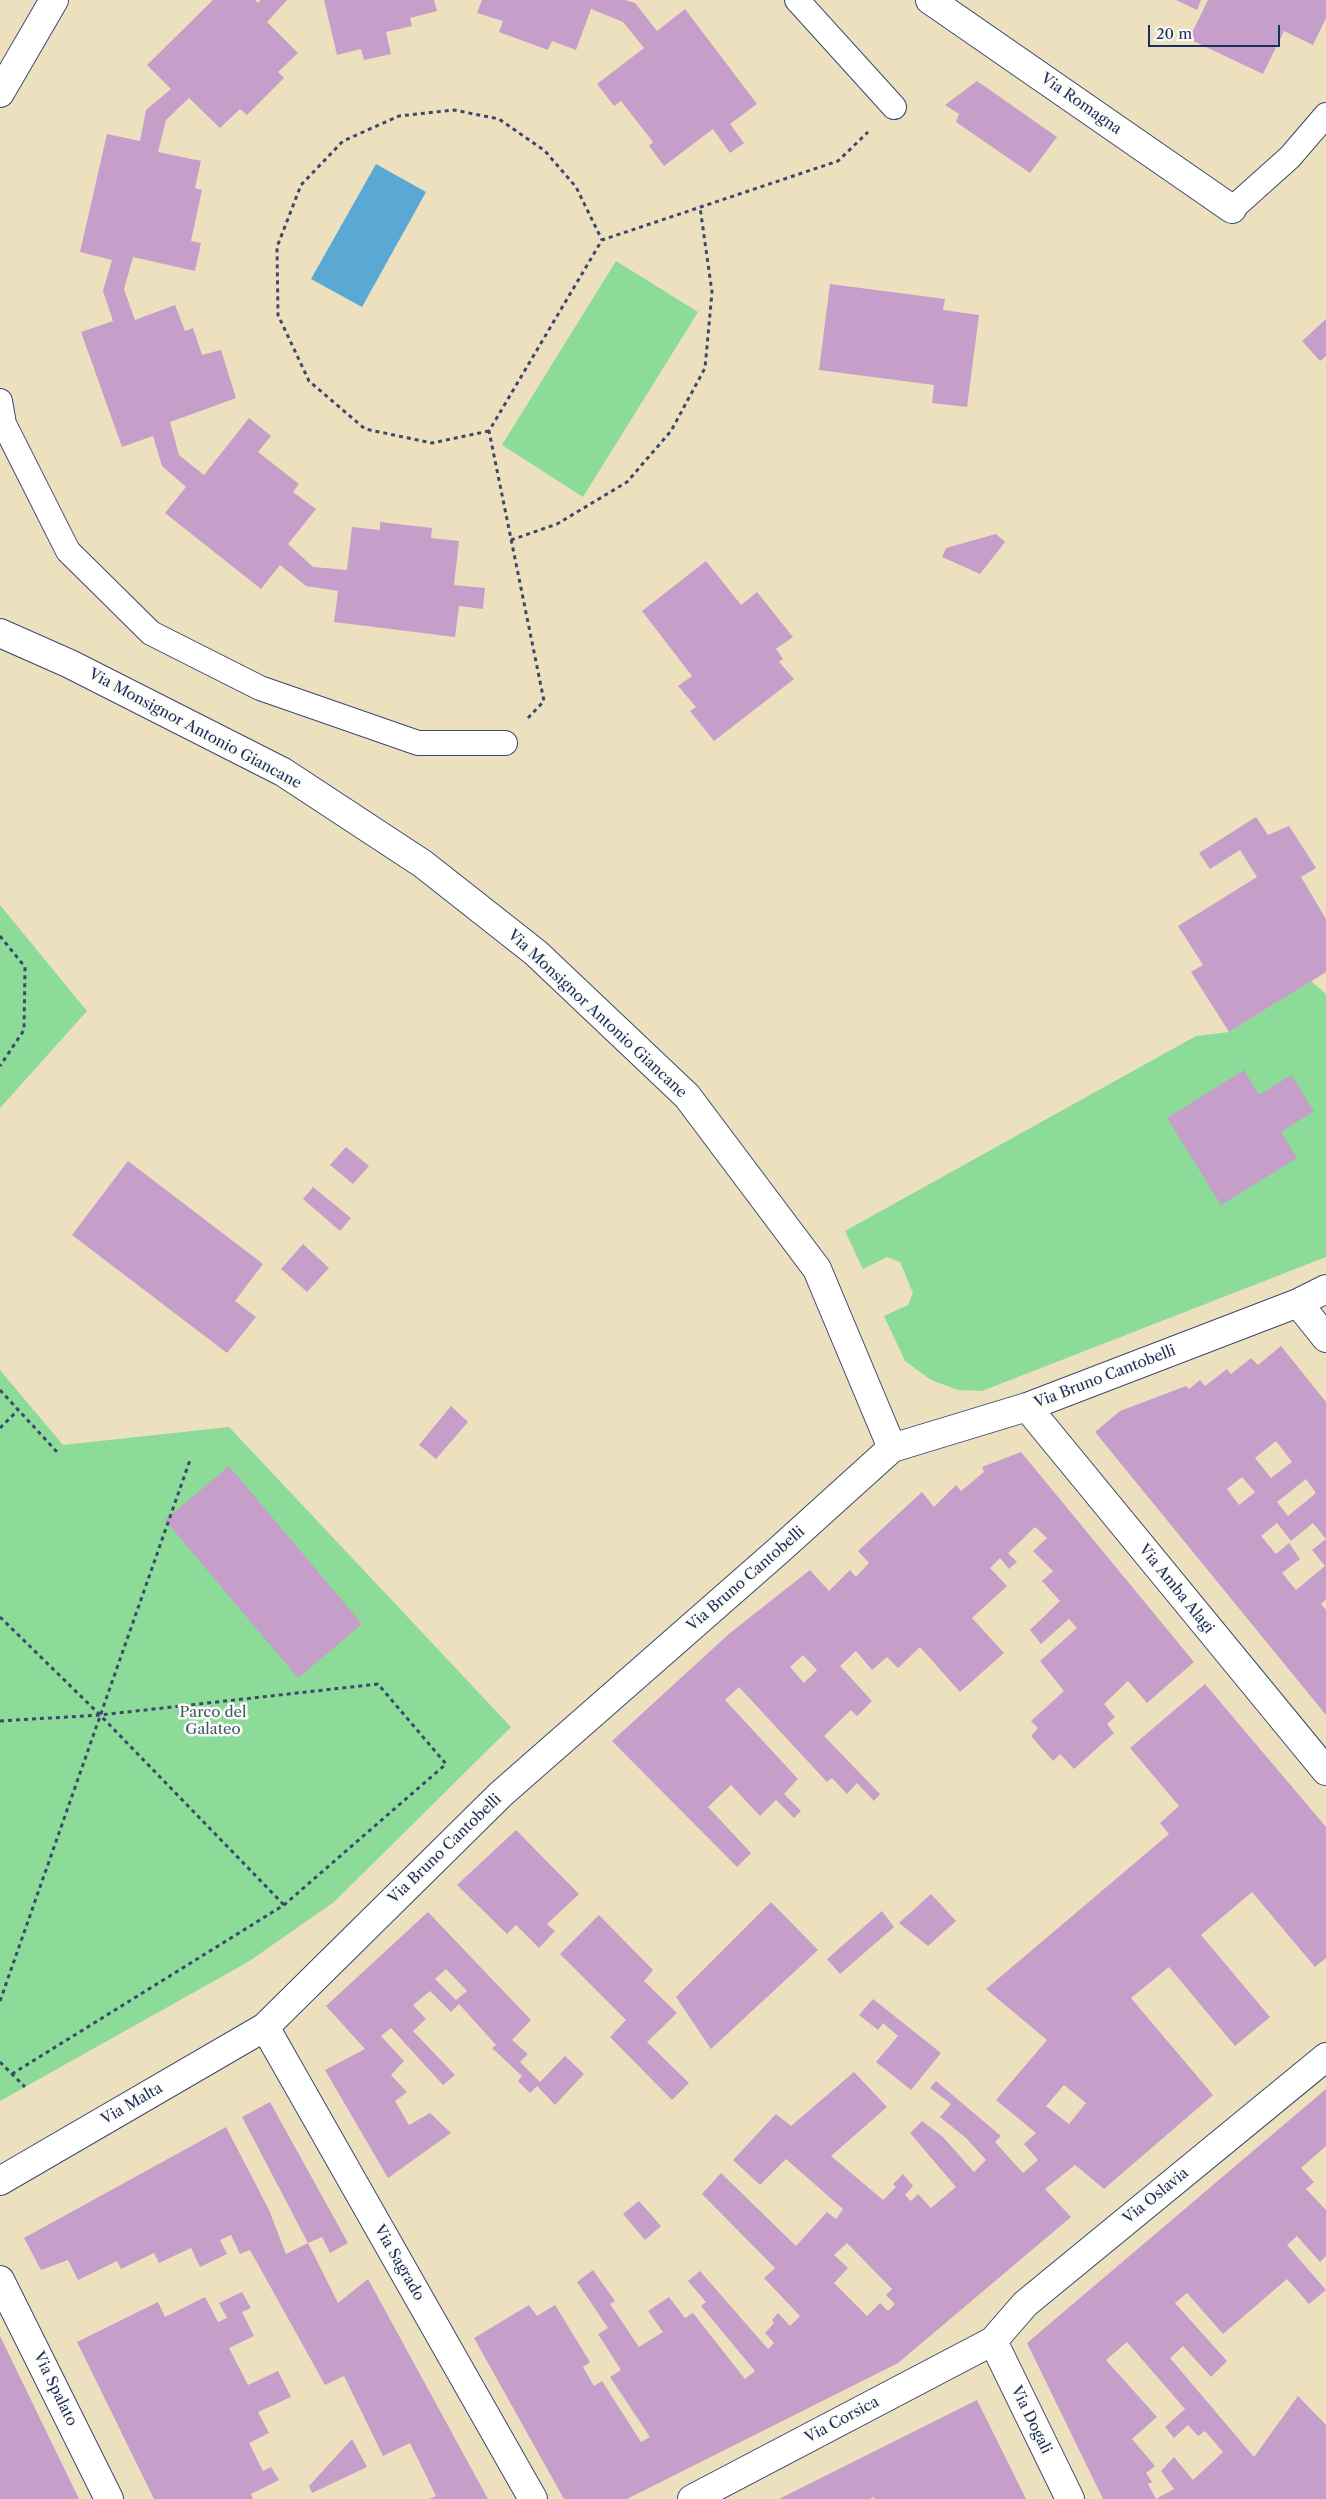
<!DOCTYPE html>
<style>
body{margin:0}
#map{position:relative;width:1326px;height:2499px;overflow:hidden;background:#ede0be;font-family:"Libre Caslon Text",serif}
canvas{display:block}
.scale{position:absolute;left:1148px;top:25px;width:132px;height:22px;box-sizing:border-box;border:2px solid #1b2f5e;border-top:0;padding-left:6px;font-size:15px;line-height:18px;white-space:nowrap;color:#1b2f5e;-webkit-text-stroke:4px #fdfcf7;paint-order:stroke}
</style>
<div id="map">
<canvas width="1326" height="2499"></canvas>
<div class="scale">20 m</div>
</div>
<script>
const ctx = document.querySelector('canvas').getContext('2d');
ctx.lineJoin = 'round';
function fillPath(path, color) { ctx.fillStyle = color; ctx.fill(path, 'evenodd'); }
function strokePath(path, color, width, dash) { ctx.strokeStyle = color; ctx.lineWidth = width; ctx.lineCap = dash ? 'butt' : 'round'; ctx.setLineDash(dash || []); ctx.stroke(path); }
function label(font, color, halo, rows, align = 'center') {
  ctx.font = font + ' "Libre Caslon Text",serif'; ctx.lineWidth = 5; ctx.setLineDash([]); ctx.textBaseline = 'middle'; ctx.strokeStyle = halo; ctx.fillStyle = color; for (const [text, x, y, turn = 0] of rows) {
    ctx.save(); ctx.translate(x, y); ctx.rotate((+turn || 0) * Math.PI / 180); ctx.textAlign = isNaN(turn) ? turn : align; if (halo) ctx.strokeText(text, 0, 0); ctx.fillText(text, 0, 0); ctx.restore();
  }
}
fillPath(new Path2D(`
 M616,261L698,312L583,497L502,445Z
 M0,905L87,1011L0,1108Z
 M1311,981L1326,994V1257L982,1391L958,1390L931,1380L905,1361L884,1316L908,1305L913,1293L900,1262L887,1257L863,1269L845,1231L1196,1036L1229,1032Z
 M0,1370L63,1445L229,1427L511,1727L334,1902L248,1962L0,2101Z`), '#8ddb99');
fillPath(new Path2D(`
 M376,164L426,192L362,307L311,279Z`), '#5aa9d4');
fillPath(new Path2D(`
 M213,0H255L258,3L261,0H287L267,22L298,53L278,72L284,78L247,115L240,109L220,128L189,98L166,120L158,152L201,161L195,188L202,190L191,241L201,243L195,271L133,257L124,289L135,320L175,305L185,331L193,328L202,355L221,350L236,398L170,422L179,455L204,475L249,418L271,436L258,452L299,484L293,492L316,509L288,544L313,567L347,570L352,527L380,530V522L432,528L431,538L459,541L454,585L485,588L483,609L459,606L455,637L334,622L338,591L306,586L280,565L261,589L165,513L186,487L162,466L153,436L122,447L81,332L113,321L103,291L112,260L80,252L107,134L140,141L146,110L171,89L147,65Z
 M324,0H434L437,11L410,18L412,26L386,32L391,54L364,60L361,49L337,55Z
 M482,0H625L635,3L657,31L685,9L757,104L730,124L744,143L730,153L713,129L664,166L649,146L653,142L621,101L614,106L597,84L644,48L623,22L591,9L576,50L552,41L548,50L499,32L503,21L477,13Z
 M1176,0H1201L1197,10Z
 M1208,0H1326V18L1313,45L1284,31L1263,74L1189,39Z
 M977,81L1057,137L1030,173L956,122L959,114L945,105Z
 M830,284L945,299L943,310L979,315L967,407L932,403L934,385L819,370Z
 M1326,319V356L1320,361L1302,341Z
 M996,534L1005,542L980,574L942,557L946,548Z
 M706,561L741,605L757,592L793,637L776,649L783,659L779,662L794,679L714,741L690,711L696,707L678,686L692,676L642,611Z
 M1256,817L1268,835L1289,826L1316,868L1301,877L1326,919V972L1229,1032L1191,972L1203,965L1178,926L1257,877L1240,850L1210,869L1199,853Z
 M1244,1070L1259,1095L1291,1075L1314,1111L1281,1132L1297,1158L1221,1205L1167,1118Z
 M346,1147L369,1166L353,1184L330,1165Z
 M128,1161L263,1264L235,1301L256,1317L227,1353L72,1235Z
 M313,1187L351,1218L340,1231L303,1199Z
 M303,1244L329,1268L307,1292L281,1269Z
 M1281,1346L1326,1402V1599L1321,1604L1326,1610V1715L1095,1432L1120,1411L1186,1386L1189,1389L1200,1380L1205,1386L1227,1369L1231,1374L1251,1358L1258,1365ZM1276,1441L1292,1462L1271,1478L1255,1458ZM1242,1477L1255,1492L1239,1505L1227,1489ZM1306,1479L1316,1493L1288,1516L1277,1502ZM1277,1523L1291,1541L1313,1523L1326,1539L1312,1550L1325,1566L1296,1590L1282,1573L1300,1559L1289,1543L1276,1554L1261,1536Z
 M451,1406L468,1422L436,1459L419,1445Z
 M1021,1452L1194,1662L1147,1703L1128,1681L1104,1704L1115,1717L1107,1724L1114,1733L1074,1769L1060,1754L1053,1761L1031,1736L1038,1728L1031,1721L1064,1691L1040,1661L1077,1628L1069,1619L1041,1644L1030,1630L1060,1601L1042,1581L1053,1571L1033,1551L1047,1538L1035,1527L1008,1553L1017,1562L1009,1569L1000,1558L990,1568L1007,1586L972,1618L1004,1653L960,1692L920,1647L898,1668L887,1657L872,1670L856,1651L840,1666L872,1701L857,1716L851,1710L824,1736L880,1794L874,1801L857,1783L847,1794L832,1778L827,1782L739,1687L725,1700L798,1779L784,1794L801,1811L794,1818L776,1800L760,1816L731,1785L708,1807L751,1853L737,1867L612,1741L730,1633L810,1570L829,1591L850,1570L856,1577L869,1563L858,1551L922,1492L934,1507L956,1485L961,1491L984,1472L982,1467ZM803,1655L817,1670L804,1683L790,1667Z
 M229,1466L362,1624L298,1678L165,1520Z
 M1205,1684L1326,1827V1958L1315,1967L1252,1892L1201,1935L1270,2017L1235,2046L1169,1967L1131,1998L1213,2095L1104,2189L1075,2165L1045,2189L1071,2217L898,2363L627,2499H564L474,2338L529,2305L537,2316L555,2305L590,2362L583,2367L594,2386L602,2381L641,2442L650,2437L610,2377L621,2370L598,2334L608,2328L577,2282L593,2270L615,2301L610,2304L639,2347L663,2332L648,2311L669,2297L685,2318L693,2313L745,2379L755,2371L701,2306L706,2302L688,2281L700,2271L768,2349L774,2343L765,2333L774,2323L772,2320L778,2313L790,2326L800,2316L764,2278L775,2268L702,2194L721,2173L796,2246L827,2212L836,2219L843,2209L786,2159L760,2185L733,2160L776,2114L791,2126L854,2072L887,2107L831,2156L883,2200L896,2187L893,2184L903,2174L913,2186L905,2195L911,2201L918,2194L931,2208L956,2187L910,2133L922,2121L943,2137L974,2172L986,2160L966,2138L940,2117L951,2104L930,2088L936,2081L1001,2136L995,2142L1023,2173L1038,2160L1024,2144L1036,2133L996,2100L1047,2040L986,1989L1169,1834L1160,1823L1179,1806L1130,1748ZM1064,2085L1086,2103L1069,2124L1046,2106ZM847,2243L892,2289L886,2295L895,2304L888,2311L880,2303L867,2316L834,2283L848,2268L834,2255Z
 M516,1830L579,1894L547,1924L555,1931L539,1948L516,1925L507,1934L457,1885Z
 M931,1894L956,1921L928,1946L899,1923Z
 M771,1902L818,1950L711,2049L676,1997Z
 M882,1911L894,1927L840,1974L827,1959Z
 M428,1912L531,2020L512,2040L528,2054L520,2062L540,2082L565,2056L584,2074L555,2105L537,2086L530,2093L518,2081L522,2076L492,2048L496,2045L459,2004L451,2012L430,1991L413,2005L426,2019L413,2031L455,2075L443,2085L391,2028L381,2036L404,2061L391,2075L407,2092L395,2101L409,2125L430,2113L451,2133L388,2178L325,2070L365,2049L326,2006ZM446,1969L467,1991L456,2000L435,1979Z
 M599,1915L653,1970L644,1981L677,2013L647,2042L689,2083L672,2100L610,2037L626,2020L560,1954Z
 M873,1999L941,2053L911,2090L876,2062L898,2036L883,2023L878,2030L859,2015Z
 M1326,2089V2146L1301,2168L1314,2182L1306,2189L1326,2210V2256L1320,2262L1297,2236L1287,2245L1326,2290L1309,2304L1287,2279L1223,2334L1187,2293L1175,2303L1227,2361L1211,2377L1183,2346L1170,2358L1254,2457L1298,2396L1326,2425V2499H1103L1027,2343ZM1127,2342L1185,2409L1165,2427L1174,2438L1188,2425L1198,2436L1205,2431L1223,2452L1193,2480L1174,2457L1161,2471L1174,2489L1156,2499L1148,2484L1152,2482L1146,2473L1155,2466L1132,2439L1157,2417L1106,2360Z
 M270,2102L348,2243L330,2253L322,2237L308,2243L242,2117Z
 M226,2127L269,2210L286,2254L308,2243L338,2303L368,2279L488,2499H429L436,2496L410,2443L383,2456L344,2376L325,2385L250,2250L240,2254L231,2235L220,2240L227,2254L200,2267L191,2248L159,2263L154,2253L121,2269L117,2261L78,2280L68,2260L41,2270L24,2238Z
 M639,2201L661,2226L645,2240L623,2214Z
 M242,2292L251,2308L242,2312L254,2336L229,2348L248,2385L278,2371L291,2397L258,2412L269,2433L249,2443L263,2471L271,2467L279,2480L251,2494L253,2499H154L77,2342L158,2302L165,2317L205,2297L218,2322L227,2318L219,2303Z
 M0,2336L79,2499H0Z
 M977,2400L1026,2499H875L874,2497L870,2499H779Z
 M352,2439L367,2467L312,2493L309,2486Z`), '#c59fc9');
const lane = new Path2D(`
 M797,0L894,107
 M1232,209L1290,157L1326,115
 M0,401L4,424L68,551L151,633L260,688L418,743H505`);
const street = new Path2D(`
 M930,0L1232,209
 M0,633L70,664L283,772L423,864L536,953L687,1096L817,1269L892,1448
 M1298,1303L1326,1338
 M1027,1407L1326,1771
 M265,2027L533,2499
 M0,2181L265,2027L501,1794L778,1551L892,1448L1027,1407L1298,1303L1326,1289
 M0,2280L109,2499
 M993,2341L1070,2499
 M692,2499L993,2341L1025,2304L1326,2057`);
const secondary = new Path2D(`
 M0,93L54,0`);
strokePath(lane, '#3a4a6c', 26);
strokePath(street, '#3a4a6c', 30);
strokePath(secondary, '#3a4a6c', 30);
strokePath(new Path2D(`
 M489,431L432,443L365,429L309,381L278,315L277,247L301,185L343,141L399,116L454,110L499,119L545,151L576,187L602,240
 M511,540L557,524L627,482L671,431L705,368L712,292L700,207
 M528,718L544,701L489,431L602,240L838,161L868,132
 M0,936L25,967L24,1030L0,1066
 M0,1390L57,1452
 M0,1428L18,1410
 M0,1617L100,1715L284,1905
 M0,1721L100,1715L378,1684L446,1764L284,1905L12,2074
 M0,2001L190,1460
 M0,2062L25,2087`), '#3a4a6c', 3, [4, 4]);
strokePath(lane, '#fff', 24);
strokePath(street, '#fff', 28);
strokePath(secondary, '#fff', 28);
label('15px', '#1b2f5e', '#fdfcf7', [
 ["Via Romagna",1081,104,35],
 ["Via Monsignor Antonio Giancane",195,729,28],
 ["Via Monsignor Antonio Giancane",597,1014,43],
 ["Via Bruno Cantobelli",1105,1377,-21],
 ["Via Bruno Cantobelli",746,1579,-41],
 ["Via Amba Alagi",1176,1589,51],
 ["Via Bruno Cantobelli",445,1849,-44],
 ["Via Malta",132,2104,-30],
 ["Via Oslavia",1156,2196,-39],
 ["Via Sagrado",399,2263,60],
 ["Via Spalato",55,2389,64],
 ["Via Corsica",842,2420,-28],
 ["Via Dogali",1031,2420,64]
]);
label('15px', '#385a6d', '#fdfcf7', [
 ["Parco del",213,1713],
 ["Galateo",213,1730]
]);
</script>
